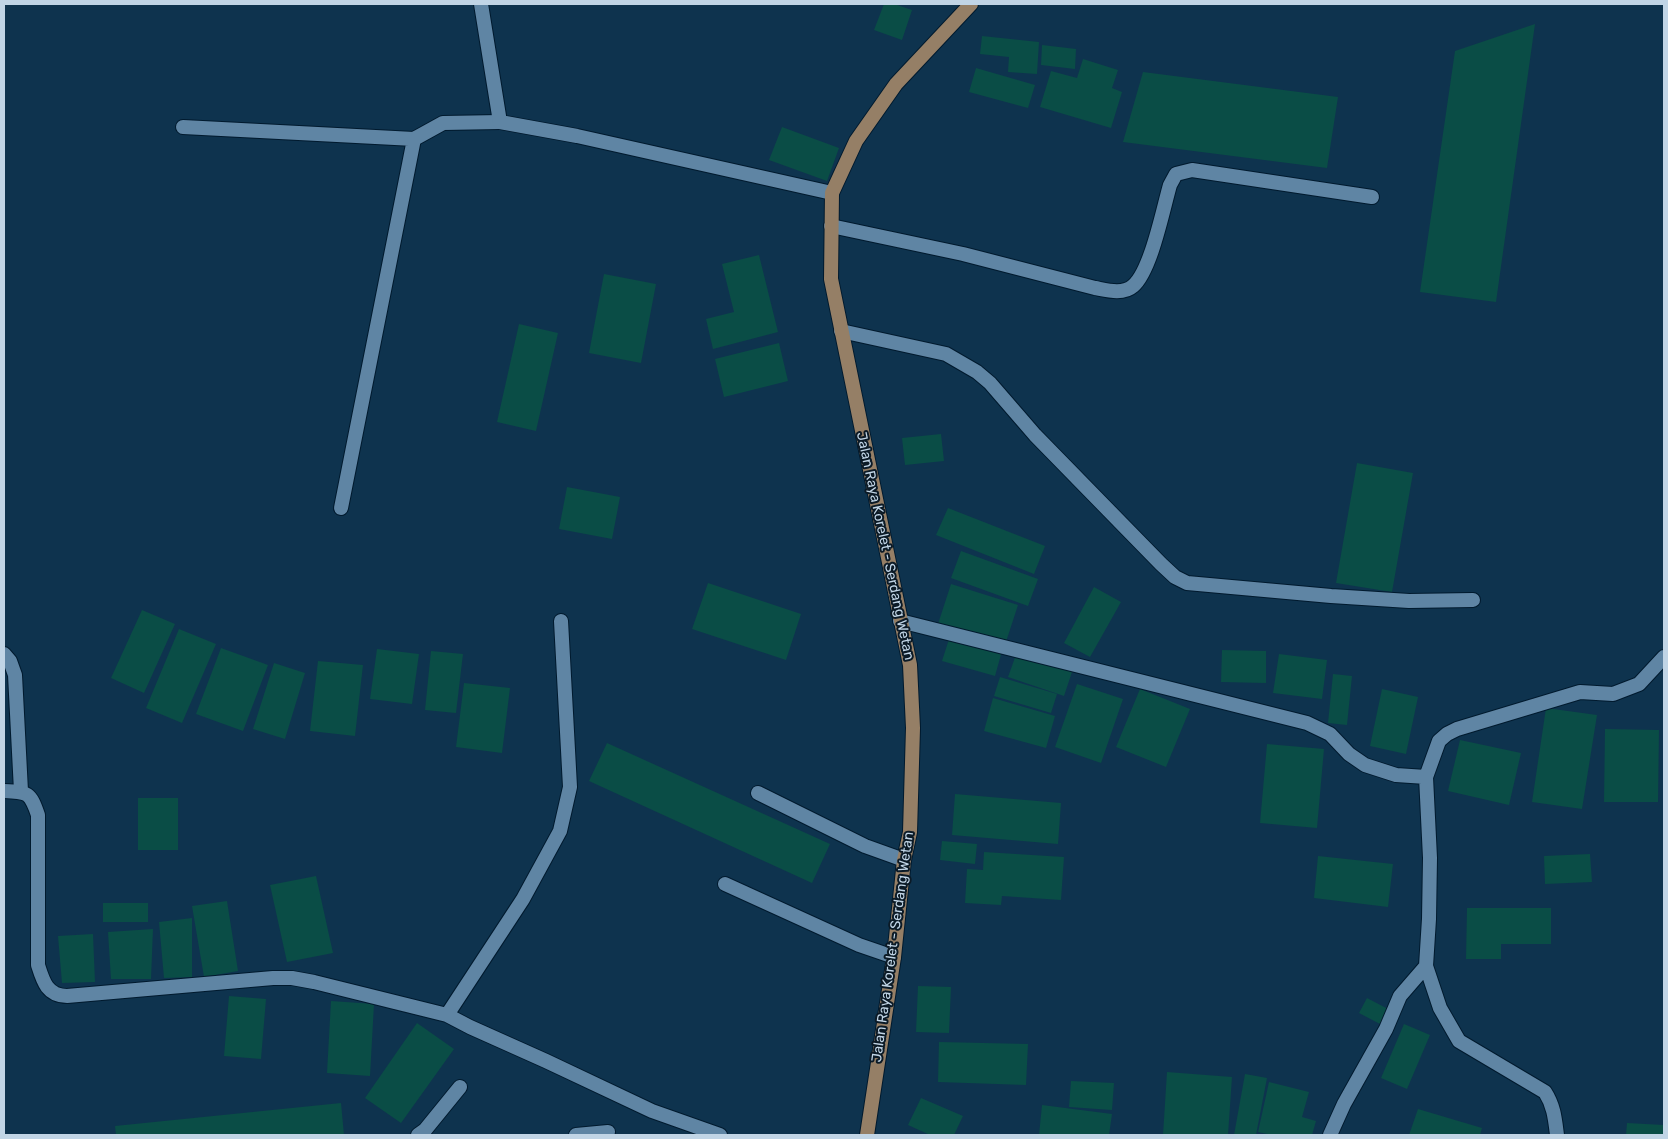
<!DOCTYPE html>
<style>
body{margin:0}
#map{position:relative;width:1668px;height:1139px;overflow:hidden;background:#0e334e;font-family:Rubik,sans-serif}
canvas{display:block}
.frame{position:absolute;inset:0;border:5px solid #c1d5e6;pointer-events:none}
</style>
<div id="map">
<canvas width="1668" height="1139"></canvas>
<div class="frame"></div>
</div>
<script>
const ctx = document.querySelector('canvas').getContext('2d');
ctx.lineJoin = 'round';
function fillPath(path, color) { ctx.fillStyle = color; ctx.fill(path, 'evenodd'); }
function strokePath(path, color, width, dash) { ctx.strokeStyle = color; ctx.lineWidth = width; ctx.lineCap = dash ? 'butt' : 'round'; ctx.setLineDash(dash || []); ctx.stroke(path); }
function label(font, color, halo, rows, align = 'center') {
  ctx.font = font + ' Rubik,sans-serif'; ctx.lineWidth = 4; ctx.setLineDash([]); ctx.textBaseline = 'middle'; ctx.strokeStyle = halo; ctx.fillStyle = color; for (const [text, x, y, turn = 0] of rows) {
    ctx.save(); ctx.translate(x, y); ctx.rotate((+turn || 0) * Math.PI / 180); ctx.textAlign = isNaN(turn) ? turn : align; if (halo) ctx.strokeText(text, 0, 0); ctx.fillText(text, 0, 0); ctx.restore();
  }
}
fillPath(new Path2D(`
 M884,4H894L912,10L902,40L874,30Z
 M1535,24L1496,302L1420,292L1455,51Z
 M982,36L1039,42L1037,74L1008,72L1009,57L980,54Z
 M1042,45L1076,49L1075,69L1041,65Z
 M1083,59L1118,70L1112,88L1122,92L1111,128L1040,107L1051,71L1077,78Z
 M976,68L1035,85L1028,108L969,92Z
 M1143,72L1338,97L1327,168L1123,142Z
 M782,127L839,148L827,181L769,160Z
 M759,255L778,332L713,349L706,319L734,312L722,264Z
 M604,274L656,284L641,363L589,353Z
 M519,324L558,333L536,431L497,422Z
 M779,343L788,381L724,397L715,359Z
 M941,434L944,461L905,465L902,438Z
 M1357,463L1413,473L1392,592L1336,583Z
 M567,487L620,497L612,539L559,529Z
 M948,508L1045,546L1034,574L936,535Z
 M961,551L1038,579L1028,606L951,578Z
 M708,583L801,614L786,660L692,629Z
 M951,584L1018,605L1005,645L938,624Z
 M1094,587L1121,602L1090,657L1064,643Z
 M142,610L175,624L144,693L111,678Z
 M179,629L216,644L182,723L146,708Z
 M950,636L1002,651L995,676L942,661Z
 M221,648L268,665L243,731L196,714Z
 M377,649L419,654L412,704L370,699Z
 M1222,650L1266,651V683L1221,682Z
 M431,651L463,654L456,713L425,710Z
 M1017,652L1073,669L1064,696L1008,677Z
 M1279,654L1327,660L1322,699L1273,693Z
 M318,661L363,665L355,736L310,731Z
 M274,663L305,673L285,739L253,729Z
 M1333,674L1352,676L1347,725L1328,723Z
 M1000,677L1057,694L1051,713L994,696Z
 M464,683L510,688L502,753L456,747Z
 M1077,684L1123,699L1101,763L1055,747Z
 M1140,689L1190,709L1166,767L1116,747Z
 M1382,689L1418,697L1406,754L1370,746Z
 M993,698L1055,716L1046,748L984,731Z
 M1546,708L1597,715L1582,809L1532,802Z
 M1605,729L1659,730L1658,802H1604Z
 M1460,740L1521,753L1509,805L1448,791Z
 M607,743L830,844L812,883L589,781Z
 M1267,744L1324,749L1317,828L1260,823Z
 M955,794L1061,803L1058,844L952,835Z
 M138,798H178V850H138Z
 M942,841L977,844L975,864L940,860Z
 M984,852L1064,857L1061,900L1002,896L1001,905L965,903L967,869L983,870Z
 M1590,854L1592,882L1545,884L1544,856Z
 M1318,856L1393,864L1388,907L1314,898Z
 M316,876L333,953L287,962L270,885Z
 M227,901L238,971L204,977L192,906Z
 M103,903H148V922H103Z
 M1467,908H1551V944H1501V959H1466Z
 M192,918V977L164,978L159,922Z
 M153,929L151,979H111L108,932Z
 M93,934L95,982L62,983L58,936Z
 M918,986L951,987L949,1033L916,1032Z
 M229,996L266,999L261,1059L224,1056Z
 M1367,998L1388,1009L1380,1024L1359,1013Z
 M331,1001L374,1004L370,1076L327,1073Z
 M417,1023L454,1049L401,1123L365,1098Z
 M1404,1024L1430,1035L1407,1089L1381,1078Z
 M939,1042L1028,1044L1026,1085L938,1082Z
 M1167,1072L1232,1077L1228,1135H1163Z
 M1245,1074L1267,1078L1256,1135H1234Z
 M1071,1081L1114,1083L1112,1110L1069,1107Z
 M1269,1082L1309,1092L1302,1117L1316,1121L1312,1135H1272L1258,1132Z
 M921,1098L963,1116L954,1135H930L908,1125Z
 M341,1103L344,1135H116L115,1126Z
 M1042,1105L1112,1114L1109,1135H1039Z
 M1418,1109L1482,1128L1480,1135H1409Z
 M1627,1123L1664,1125V1135H1626Z`), '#0a4d46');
const service = new Path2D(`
 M183,127L414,139L443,123L500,122
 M831,226L963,254L1095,288C1106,290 1123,295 1133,286C1151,271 1163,209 1170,185L1176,174L1192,170L1372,197
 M841,331L946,354L977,372L990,383L1035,435L1161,564L1175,577L1187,583L1331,596L1409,601L1473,600
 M341,508L414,139
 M758,793L865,846L904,860
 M725,884L859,945L894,957`);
const minor = new Path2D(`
 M481,4L500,122L577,136L832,193
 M900,621L1307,723L1330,734L1349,754L1365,765L1396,775L1426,777
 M4,654L10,661L15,675L21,791
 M4,791C28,792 30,792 38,815V965C43,981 47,996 67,996L273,978H292L314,982L447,1015L470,1027L546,1061L652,1111L720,1135
 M447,1015L523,899L560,831L570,787L561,621
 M418,1135L425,1130L460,1087
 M576,1135L608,1132
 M1330,1135L1344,1104L1386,1029L1400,996L1426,966
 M1557,1135C1555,1119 1554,1106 1545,1092L1459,1041L1440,1008L1426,966L1429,919L1430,858L1426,777L1439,741L1447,734L1457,729L1580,692L1613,694L1639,684L1664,657`);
const primary = new Path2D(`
 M867,1135L894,957L904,860L910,832L913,728L910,665L831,279L832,193L856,141L896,84L971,4`);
strokePath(service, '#001a2e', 16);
strokePath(minor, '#001a2e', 16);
strokePath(primary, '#001a2e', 16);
strokePath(service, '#5f85a4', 14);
strokePath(minor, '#5f85a4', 14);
strokePath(primary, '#957f66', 14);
label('14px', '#c1d5e6', '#0b1a26', [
 ["Jalan Raya Korelet - Serdang Wetan",885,546,78],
 ["Jalan Raya Korelet - Serdang Wetan",893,947,-82]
]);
</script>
